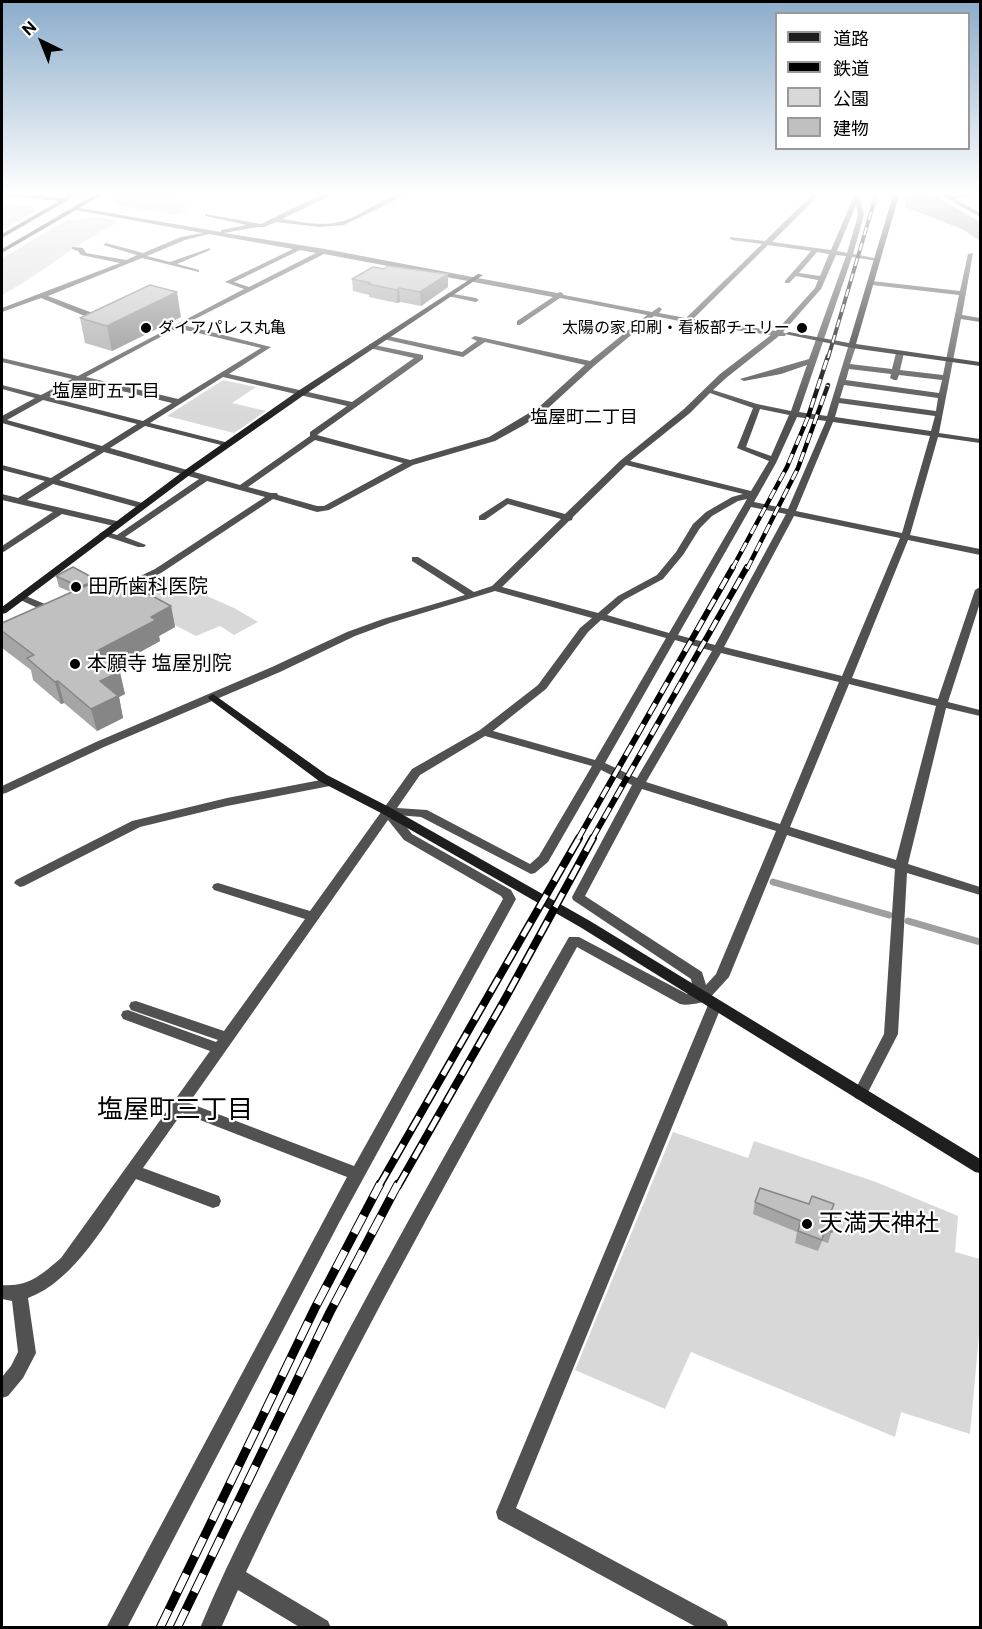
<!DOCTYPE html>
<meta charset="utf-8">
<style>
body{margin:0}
#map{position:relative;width:982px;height:1629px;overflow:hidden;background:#fff;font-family:"Public Sans","Noto Sans JP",sans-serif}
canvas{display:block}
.frame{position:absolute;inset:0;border:3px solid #000;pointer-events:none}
.legend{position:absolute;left:775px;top:12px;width:195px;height:138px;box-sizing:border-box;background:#fff;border:2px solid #999;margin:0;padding:8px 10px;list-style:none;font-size:18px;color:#000}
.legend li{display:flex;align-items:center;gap:12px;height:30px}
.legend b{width:30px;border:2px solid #999}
.north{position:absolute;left:12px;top:12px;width:60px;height:60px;-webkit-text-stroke:4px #fff;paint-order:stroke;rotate:317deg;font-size:16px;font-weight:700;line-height:24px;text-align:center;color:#000}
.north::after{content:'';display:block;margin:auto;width:21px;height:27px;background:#000;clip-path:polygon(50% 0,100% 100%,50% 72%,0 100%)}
</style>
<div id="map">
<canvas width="982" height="1629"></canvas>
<div class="frame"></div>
<ul class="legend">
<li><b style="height:8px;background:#1e1e1e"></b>道路</li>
<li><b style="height:8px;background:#000"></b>鉄道</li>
<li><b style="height:16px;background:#d8d8d8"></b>公園</li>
<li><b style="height:16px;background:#c0c0c0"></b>建物</li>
</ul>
<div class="north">N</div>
</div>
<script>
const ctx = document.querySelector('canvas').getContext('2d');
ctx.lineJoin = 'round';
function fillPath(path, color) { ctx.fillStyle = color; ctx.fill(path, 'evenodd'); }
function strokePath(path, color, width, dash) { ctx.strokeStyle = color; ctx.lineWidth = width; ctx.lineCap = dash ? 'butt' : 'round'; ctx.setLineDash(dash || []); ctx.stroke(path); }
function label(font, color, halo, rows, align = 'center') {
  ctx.font = font + ' "Public Sans","Noto Sans JP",sans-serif'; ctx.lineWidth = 4.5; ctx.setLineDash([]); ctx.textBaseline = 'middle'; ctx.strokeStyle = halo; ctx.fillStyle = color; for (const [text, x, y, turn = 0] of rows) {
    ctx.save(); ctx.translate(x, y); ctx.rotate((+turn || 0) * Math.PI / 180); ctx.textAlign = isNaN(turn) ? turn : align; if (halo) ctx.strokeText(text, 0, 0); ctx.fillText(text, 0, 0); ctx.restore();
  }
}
fillPath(new Path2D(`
 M115,192H177L188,210L175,215L116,205L110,195Z
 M2,203L29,206L34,212L2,230Z
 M96,217L121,221C77,241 44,273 2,295V258L65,221Z
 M223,380L256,387L232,403L266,411L234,433L167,416Z
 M155,573L234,608L258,622L234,635L220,626L196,636L112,593Z
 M673,1132L748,1158L754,1141L876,1182L958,1216L955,1252L980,1259V1323L970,1434L901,1412L895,1437L691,1352L665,1409L575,1370Z`), '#d8d8d8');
fillPath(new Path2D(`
 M888,192H929L980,222V241L962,229L905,207L906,199Z`), '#9f9f9f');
strokePath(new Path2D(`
 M773,882L889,915
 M908,921L980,942`), '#9f9f9f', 7);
fillPath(new Path2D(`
 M326,192H332L330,196L282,219C301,222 324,227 343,221C367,214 386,192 412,192L344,225L319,227L276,222L264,227H257L224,233L325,249L557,293L561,292L564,295L652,312L659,307L662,309L659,313L686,318L762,244L732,240L730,239V237L765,241L815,192H822L772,242L831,250L854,196L859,195L864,215L853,254L880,259L877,261L852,257L799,412L827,416L849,344L856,346L850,364L892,369L896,353L900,351L904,353L900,370L943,375L959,295L872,285L869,283L872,281L960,291L968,254L973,253L962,315L980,318V322L961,319L939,433L980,439V443L938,437L910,535L980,549V555L908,540L852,678L938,699L975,590L980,587V603L948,702L980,710V716L946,708L908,864L980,887V895L907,873L898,1034L865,1098L860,1100L855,1098L853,1094L884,1034L895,869L787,835L729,977L707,1001C699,1003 688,1006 680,1004L577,947C463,1153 346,1359 246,1572L328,1621L331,1628H301L238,1590L221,1628H200C233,1548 275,1472 314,1396C395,1241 482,1089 569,937H579L687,994L694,993L691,979L573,900L572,897L632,785L601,770L548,862L535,873L531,874L421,817L397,815L412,834L511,890L516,899L340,1221L127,1628H106L347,1177L182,1113L143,1168L219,1196L221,1201L219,1206L213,1208L136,1179C108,1219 75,1281 28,1298L36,1353L23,1378L8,1396L2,1398V1377L11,1366L18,1352L12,1301L2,1299V1285C29,1287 41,1275 61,1258L210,1051L123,1019L121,1015L123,1011L128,1010L216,1042L218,1040L131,1010L129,1006L131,1002L136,1001L224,1031L305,919L214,890L212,887L214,884L218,883L310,911L412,769L480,730L538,685L580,628L592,618L495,591L390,623L355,636L280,672L104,747L6,793L2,794V786L96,742L272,667L347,632L383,619L465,595L412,561V557H418L474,592L492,586L561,519L508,504L485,520H479V516L507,498L565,514L621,460L684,409L720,374L771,335L705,326L654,316L594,366L545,411L524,425L495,441L413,465L329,510L317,512L273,499L161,573L119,592H113L111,590L155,569L265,497L207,481L125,537L146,545L144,547H138L99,534L104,531L117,535L199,479L104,452L59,480L146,504V508H140L53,484L27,500L121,522L123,524L118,527L62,514L2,553V546L53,512L2,500V494L18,498L45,481L2,470V465L51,478L96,450L2,423V416L35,398L2,389V385L41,395L72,379L2,362V358L78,376L244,289L225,282L293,249L209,234L185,240L147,256L170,262L210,248V250L177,264L199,270V272L142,258L48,296L103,317V321H97L41,298L2,312V308L120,263L81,255L78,251L72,249V247L83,248L86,253L126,260L137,255L103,245L106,243L143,253L181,237L203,233L76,210L74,207L221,232V230L247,225L205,216V214L261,224ZM856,205L858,215L847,253L837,251ZM768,245L811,251L785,281V283H789L796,276L818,280L815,288L776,331L693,319ZM300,250L316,253L249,287L234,282ZM817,252L829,254L820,276L799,273ZM324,254L553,297L517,321V325H520L560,298L647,315L590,361L475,336L471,338L477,341L462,352L383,335V339L463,357L485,342L585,365L539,407L489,437L410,460L317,435L423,359V355L369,344V348L414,358L352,402L229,374L271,347L183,325ZM836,255L846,256L809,359L740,379L744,381L781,374L807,365L791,411L757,404L713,390L726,378L779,336H785L786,334L783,332L821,289ZM177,328L261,348L178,399L86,377ZM849,369L891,374L890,378L894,380H897L899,375L942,380L939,393L846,380ZM223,377L347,406L310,432V436L240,485L110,448L145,426L229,447V443L150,423ZM80,381L172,403L143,421L49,397ZM844,385L938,398L936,411L840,398ZM710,393L753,408L737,448L769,461L751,491L630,461L690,413ZM43,400L137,424L102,446L7,420ZM839,403L935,416L931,431L835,417ZM760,409L789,415L771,456L746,447ZM797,417L826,421L788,509L754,502L776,463ZM833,422L930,436L902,533L796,511ZM315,440L403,463L324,506H317L278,495L277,493H271L248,487ZM626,465L743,494L732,497L706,512L693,524L676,552L657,575L618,596L598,613L502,587L569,521L572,520L573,517ZM747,499L669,633L607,615L624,600L663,579L683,555L700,528L712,516L738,501ZM751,507L786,514L715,645L678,635ZM794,516L900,538L842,676L724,647ZM601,620L666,638L595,760L493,731L546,689L588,632ZM675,640L712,651L637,778L605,763ZM721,653L839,682L780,824L646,782ZM849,684L936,706L896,860L790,827ZM485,736L592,766L539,856L530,864L427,810L397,808L420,775ZM642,789L776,831L716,974L706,985L702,972L585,896ZM388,820L404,840L501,896L503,899L354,1166L189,1103Z
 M936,192H944L950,196L980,192V195L955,199L980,213V217Z
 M449,293L476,298L479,300L476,302L447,296L446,295Z
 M21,594L59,610L60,612L55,615L51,614L18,599V595Z
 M331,778L337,782L335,785L227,806L140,827L24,886L20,887L14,883L16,880L132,821L227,798Z
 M715,1000L720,1001L722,1005L516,1508L726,1621L729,1628H698L498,1519L496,1512L708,1005L710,1001Z`), '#515151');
fillPath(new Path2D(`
 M2,192L64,198L74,192H82L2,238V234L59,201L2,195Z
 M99,192H107L2,253V249Z
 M894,192H900L856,344L980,362V366L852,348L785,334L789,332L849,343Z
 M478,274L483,275L304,395L191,474L6,613L2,614V607L185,470L298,391Z
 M213,694L327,775L391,808L590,921L980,1159V1173L975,1172L580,927L383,814L319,781L209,699L208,697Z`), '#1e1e1e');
const railFar4 = new Path2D(`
 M828,358L877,192`);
const railFar3 = new Path2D(`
 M732,569L787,467L808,417L828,356
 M747,569L798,468L828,385`);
const railFar2 = new Path2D(`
 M578,839L733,567
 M592,839L747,567`);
const railFar1 = new Path2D(`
 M379,1186L579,838
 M398,1186L505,999L593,838`);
const rail = new Path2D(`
 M160,1628L315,1308L380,1184
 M177,1628L330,1312L398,1184`);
strokePath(railFar4, '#000', 4);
strokePath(railFar3, '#000', 4.5);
strokePath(railFar2, '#000', 6);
strokePath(railFar1, '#000', 8);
strokePath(rail, '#000', 9);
strokePath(railFar4, '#fff', 2, [8]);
strokePath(railFar3, '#fff', 3, [10]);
strokePath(railFar2, '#fff', 4, [12]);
strokePath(railFar1, '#fff', 5, [16]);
strokePath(rail, '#fff', 7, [20]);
fillPath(new Path2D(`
 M352,279L448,287L421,306L400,302L397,303L369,297V295L353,291Z
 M181,317L112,351L85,343L80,318Z
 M56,576L97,580V581L171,606L175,627L159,636L160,641L115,666L125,694L119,697L123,718L97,731L64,703L61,704L33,680L31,670L2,648V623L71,592L59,587Z
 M755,1202L809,1204L836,1217L828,1243L822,1241L818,1251L795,1243L797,1232L753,1214Z`), '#a5a5a5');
fillPath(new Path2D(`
 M448,274V287L421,306L420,292Z
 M399,288L400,302L397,303V290Z
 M177,292L181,317L112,351L107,326Z
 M171,606L175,627L159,636L160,641L115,666L117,674L120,672L125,694L119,697L123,718L97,731L91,709L100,681L97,651L151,617Z
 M58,681L64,703L61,704L55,682Z`), '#868686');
const building = new Path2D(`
 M388,266L448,274L420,292L399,288L397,290L368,284L371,283L352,279L373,267L384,269Z
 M150,285L177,292L107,326L80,318Z
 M73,567L97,580L80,587L56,576Z
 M108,576L111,578L115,576L171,606L151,617L156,620L97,651L115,664L112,665L120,672L100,681L118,696L91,709L58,681L55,682L27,658L34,655L2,631V623Z
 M760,1188L809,1204L812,1196L834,1204L830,1214L836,1217L832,1232L825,1229L822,1240L798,1231L801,1221L755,1202Z`);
fillPath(building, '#c0c0c0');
strokePath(building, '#868686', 1.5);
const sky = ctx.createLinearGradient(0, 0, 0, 420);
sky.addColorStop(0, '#8baccb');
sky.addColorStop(0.46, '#fff');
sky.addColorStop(1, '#ffffff00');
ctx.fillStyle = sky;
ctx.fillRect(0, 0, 982, 420);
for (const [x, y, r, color] of [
 [146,328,6,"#000"],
 [802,328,6,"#000"],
 [76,587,6,"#000"],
 [75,664,6,"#000"],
 [807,1224,6,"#000"]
]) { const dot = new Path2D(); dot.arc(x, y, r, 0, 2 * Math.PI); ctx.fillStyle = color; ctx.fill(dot); strokePath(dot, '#fff', 2); }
label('16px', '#000', '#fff', [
 ["ダイアパレス丸亀",158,328],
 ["太陽の家 印刷・看板部チェリー",790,328,"right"]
], 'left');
label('18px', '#000', '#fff', [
 ["塩屋町五丁目",106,391],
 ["塩屋町二丁目",584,417]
]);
label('20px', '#000', '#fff', [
 ["田所歯科医院",88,587],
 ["本願寺 塩屋別院",87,664]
], 'left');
label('24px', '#000', '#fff', [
 ["天満天神社",819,1224]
], 'left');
label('26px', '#000', '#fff', [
 ["塩屋町三丁目",175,1110]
]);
</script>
